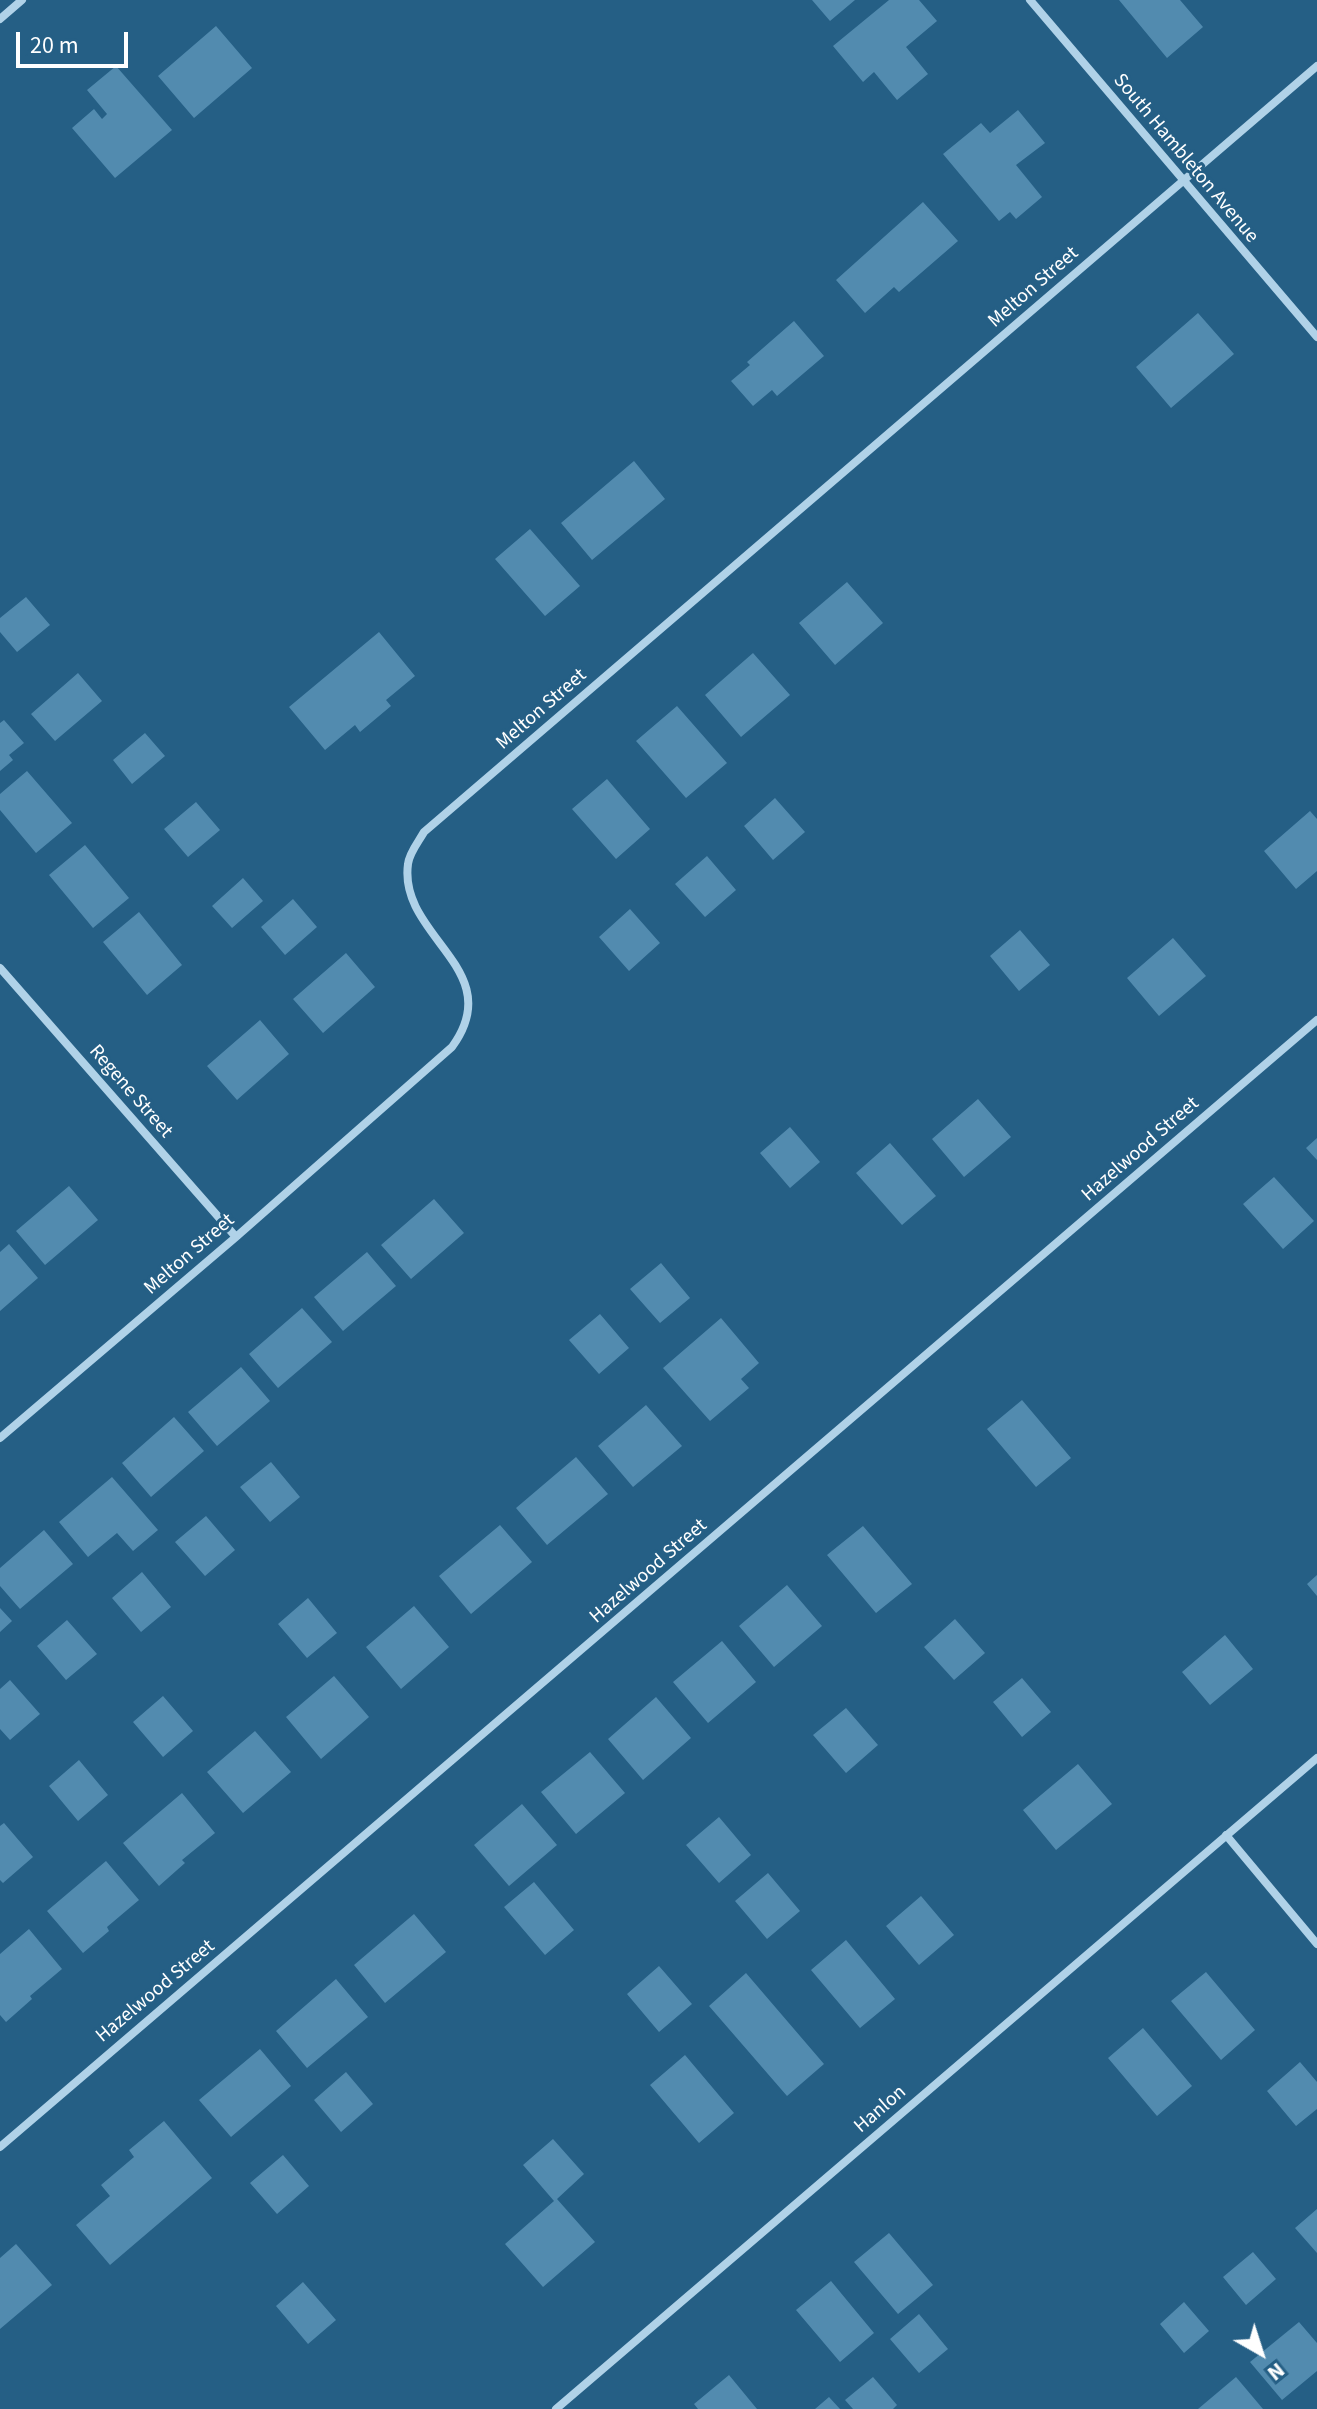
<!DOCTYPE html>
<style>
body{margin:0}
#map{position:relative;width:1317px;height:2409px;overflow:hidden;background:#255f85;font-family:"Source Sans 3",sans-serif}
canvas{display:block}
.north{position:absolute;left:1221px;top:2313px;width:80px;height:80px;-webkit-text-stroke:6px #255f85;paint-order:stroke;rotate:141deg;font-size:22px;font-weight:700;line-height:32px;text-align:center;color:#fff}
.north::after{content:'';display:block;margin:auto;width:28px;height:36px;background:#fff;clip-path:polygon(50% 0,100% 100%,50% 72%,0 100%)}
.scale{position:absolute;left:16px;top:32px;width:112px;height:36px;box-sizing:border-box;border:4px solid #fff;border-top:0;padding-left:10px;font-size:24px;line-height:28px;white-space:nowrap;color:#fff;-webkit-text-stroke:6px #255f85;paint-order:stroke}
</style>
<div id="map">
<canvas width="1317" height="2409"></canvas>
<div class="north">N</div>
<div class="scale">20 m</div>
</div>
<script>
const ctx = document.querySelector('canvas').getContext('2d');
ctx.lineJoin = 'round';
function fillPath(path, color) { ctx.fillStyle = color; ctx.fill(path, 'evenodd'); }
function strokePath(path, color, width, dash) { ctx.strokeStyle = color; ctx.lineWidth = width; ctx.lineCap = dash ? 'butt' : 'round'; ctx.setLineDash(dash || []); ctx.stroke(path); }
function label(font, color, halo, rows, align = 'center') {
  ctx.font = font + ' "Source Sans 3",sans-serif'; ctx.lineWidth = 6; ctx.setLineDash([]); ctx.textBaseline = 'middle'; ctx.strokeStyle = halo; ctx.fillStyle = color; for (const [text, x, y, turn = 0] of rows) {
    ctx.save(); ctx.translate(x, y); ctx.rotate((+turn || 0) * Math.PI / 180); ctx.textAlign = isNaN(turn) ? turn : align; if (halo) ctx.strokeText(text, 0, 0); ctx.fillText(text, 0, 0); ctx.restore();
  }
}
fillPath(new Path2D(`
 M812,0H855L830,21Z
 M889,0H919L937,21L906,47L928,74L897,100L874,72L863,82L833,46Z
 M1119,0H1180L1203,27L1167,58Z
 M216,26L252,68L194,118L158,76Z
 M116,66L172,130L115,178L72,128L94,109L102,119L107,114L87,90Z
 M1018,110L1045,143L1016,165L1042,197L1016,219L1010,212L999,221L943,154L981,123L990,133Z
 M923,202L958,241L899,292L894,287L865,313L836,280Z
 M1198,313L1234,354L1171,408L1136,367Z
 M794,321L824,356L777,396L772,390L753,406L731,381L750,365L747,362Z
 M634,461L665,499L592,560L561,523Z
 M530,529L580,586L545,616L495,559Z
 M847,582L883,623L835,665L799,623Z
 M26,597L50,625L17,652L0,632V618Z
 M379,632L415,676L386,700L391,706L360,732L355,725L325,750L289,707Z
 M753,653L790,695L741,737L705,695Z
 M78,673L102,701L55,741L31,714Z
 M677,706L727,763L686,798L636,741Z
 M4,720L24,743L9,755L13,760L0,771V723Z
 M145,733L165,756L132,784L113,760Z
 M27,771L72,823L36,853L0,810V794Z
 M607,779L650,829L616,859L572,809Z
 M775,798L805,832L773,860L744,826Z
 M196,802L220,830L188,857L164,829Z
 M1310,811L1317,819V871L1296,889L1264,851Z
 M85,845L129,898L93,928L49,875Z
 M707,856L736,890L705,917L675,884Z
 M243,878L263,901L232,928L212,906Z
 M293,899L317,927L285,955L261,927Z
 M630,909L660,943L629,971L599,937Z
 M139,912L182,965L147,995L103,942Z
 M1020,930L1050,965L1019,991L990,956Z
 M1173,938L1206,976L1159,1016L1127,978Z
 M346,953L375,987L323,1033L293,999Z
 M260,1020L289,1054L237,1100L207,1066Z
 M978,1099L1011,1137L964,1177L932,1139Z
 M790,1127L820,1162L790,1188L760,1153Z
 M1317,1138V1160L1306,1148Z
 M890,1143L936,1196L902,1225L856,1173Z
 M1274,1177L1314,1221L1283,1249L1243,1204Z
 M69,1186L98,1220L45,1265L16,1231Z
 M434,1199L464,1233L411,1279L381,1245Z
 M9,1244L38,1278L0,1311V1252Z
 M367,1252L396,1286L343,1331L314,1297Z
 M661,1263L690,1298L660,1323L630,1289Z
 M302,1308L332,1342L278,1388L249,1354Z
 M600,1314L629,1348L599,1374L569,1340Z
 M721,1318L759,1363L741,1379L749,1388L710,1421L663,1368Z
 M241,1367L270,1401L217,1446L188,1412Z
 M1022,1400L1071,1458L1036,1487L987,1429Z
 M646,1405L682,1446L633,1487L598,1446Z
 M174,1417L204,1451L151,1497L122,1463Z
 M576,1457L608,1494L547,1545L516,1508Z
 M271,1462L300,1497L270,1522L240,1487Z
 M112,1477L158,1530L133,1551L117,1533L88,1557L59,1522Z
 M206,1516L235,1550L205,1576L175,1542Z
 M500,1525L532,1562L471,1614L439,1576Z
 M863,1526L912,1584L876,1613L827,1555Z
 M44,1530L73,1564L20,1609L0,1586V1568Z
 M142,1572L171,1607L141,1632L112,1598Z
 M1317,1575V1596L1307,1584Z
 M787,1585L822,1626L774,1667L739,1626Z
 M308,1598L337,1633L307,1658L278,1624Z
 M414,1606L449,1647L401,1689L366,1647Z
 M0,1608L12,1621L0,1632Z
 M955,1619L985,1653L954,1680L924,1647Z
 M67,1620L97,1654L66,1680L37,1646Z
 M1225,1635L1253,1669L1210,1705L1182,1672Z
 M722,1641L756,1682L708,1723L673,1682Z
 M334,1676L369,1717L321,1759L286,1717Z
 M1022,1678L1051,1712L1022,1737L993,1702Z
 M10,1680L40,1714L10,1740L0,1729V1689Z
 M163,1696L193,1731L163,1757L133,1722Z
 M656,1697L691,1738L643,1780L608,1739Z
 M846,1708L878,1745L846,1773L813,1735Z
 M255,1731L291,1772L243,1813L207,1772Z
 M590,1752L625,1793L576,1834L541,1792Z
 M79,1760L108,1795L78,1821L49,1786Z
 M1078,1764L1112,1804L1056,1850L1023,1810Z
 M182,1793L215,1833L182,1860L185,1863L159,1886L123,1843Z
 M522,1804L557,1845L509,1886L474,1845Z
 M719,1817L751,1855L719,1883L686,1845Z
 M4,1823L33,1857L3,1883L0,1880V1826Z
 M106,1861L139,1900L107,1927L109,1931L83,1953L47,1911Z
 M768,1873L800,1911L767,1939L735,1901Z
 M534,1882L574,1930L545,1955L504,1907Z
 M921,1896L954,1935L919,1965L886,1926Z
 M414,1914L446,1952L385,2003L354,1965Z
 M29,1929L62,1969L30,1996L32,1999L6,2022L0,2015V1954Z
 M846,1940L895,1999L860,2028L811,1970Z
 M659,1966L692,2004L659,2032L627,1994Z
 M1206,1972L1255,2030L1221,2060L1171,2001Z
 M746,1973L824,2064L787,2096L709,2006Z
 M336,1979L368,2017L307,2068L276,2031Z
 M1143,2028L1192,2086L1157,2116L1108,2058Z
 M260,2049L291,2086L231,2137L199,2100Z
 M685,2055L734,2113L699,2143L650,2085Z
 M1300,2062L1317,2082V2109L1296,2126L1267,2091Z
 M346,2072L373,2104L341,2132L314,2100Z
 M164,2121L212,2178L110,2265L76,2225L110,2196L101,2185L134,2157L129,2150Z
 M553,2139L584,2174L557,2199L595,2242L543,2287L505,2244L554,2201L523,2165Z
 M283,2155L309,2186L277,2214L250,2183Z
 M1317,2209V2253L1295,2228Z
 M889,2233L933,2285L898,2314L854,2262Z
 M16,2244L52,2285L0,2329V2258Z
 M1253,2252L1276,2279L1246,2305L1223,2277Z
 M831,2281L874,2333L840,2362L796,2310Z
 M303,2282L336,2320L308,2344L276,2306Z
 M1184,2302L1209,2331L1184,2353L1160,2324Z
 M919,2314L948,2349L919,2373L890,2339Z
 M1299,2322L1317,2343V2371L1282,2400L1250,2362Z
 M729,2375L757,2409H698L694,2404Z
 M873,2377L897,2405L893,2409H853L845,2400Z
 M1236,2377L1263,2409H1198Z
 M829,2397L840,2409H815Z`), '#528baf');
strokePath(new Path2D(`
 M1030,0L1317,337
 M0,19L22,0
 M0,968L236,1237
 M0,1438L236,1237L452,1047C509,969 398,937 408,864C409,853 419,841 424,832L1317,66
 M1226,1835L1317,1944
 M0,2147L1317,1020
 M556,2409L1317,1758`), '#b0d2e8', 8);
label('20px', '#fff', '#255f85', [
 ["South Hambleton Avenue",1185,159,50],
 ["Melton Street",1034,288,-41],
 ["Melton Street",542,710,-41],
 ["Regene Street",130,1092,49],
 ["Hazelwood Street",1141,1150,-41],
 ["Melton Street",190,1255,-41],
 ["Hazelwood Street",649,1572,-41],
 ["Hazelwood Street",156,1992,-40],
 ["Hanlon",881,2110,-41]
]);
</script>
